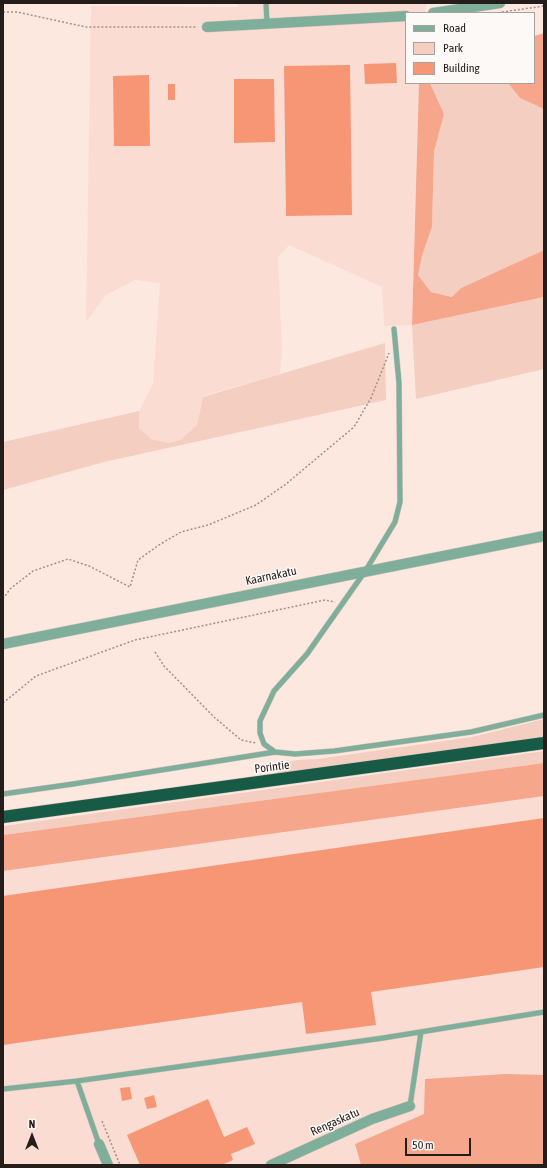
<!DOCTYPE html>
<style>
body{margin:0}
#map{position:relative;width:547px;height:1168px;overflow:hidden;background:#fde8e0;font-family:"Asap Condensed",sans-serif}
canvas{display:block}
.frame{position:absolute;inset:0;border:4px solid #251d1a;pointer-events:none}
.legend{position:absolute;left:405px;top:12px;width:130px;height:72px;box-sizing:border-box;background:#fdf9f7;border:1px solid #a7a19f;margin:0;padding:5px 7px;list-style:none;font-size:12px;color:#251d1a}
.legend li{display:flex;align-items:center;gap:8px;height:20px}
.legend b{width:20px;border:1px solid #a7a19f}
.north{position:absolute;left:12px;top:1116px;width:40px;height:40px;-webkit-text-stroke:3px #fdf9f7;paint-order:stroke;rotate:0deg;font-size:11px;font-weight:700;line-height:16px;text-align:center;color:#251d1a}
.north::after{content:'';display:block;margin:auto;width:14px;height:18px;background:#251d1a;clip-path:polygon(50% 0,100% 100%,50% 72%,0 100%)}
.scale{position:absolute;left:405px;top:1138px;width:66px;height:18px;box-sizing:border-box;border:2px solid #251d1a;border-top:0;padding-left:5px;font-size:12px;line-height:14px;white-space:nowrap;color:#251d1a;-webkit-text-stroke:3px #fdf9f7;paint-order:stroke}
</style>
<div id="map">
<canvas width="547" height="1168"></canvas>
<div class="frame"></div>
<ul class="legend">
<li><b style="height:5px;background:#7fae9a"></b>Road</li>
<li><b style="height:11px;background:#f3cec1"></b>Park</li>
<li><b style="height:11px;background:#f79674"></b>Building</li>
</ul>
<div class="north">N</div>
<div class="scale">50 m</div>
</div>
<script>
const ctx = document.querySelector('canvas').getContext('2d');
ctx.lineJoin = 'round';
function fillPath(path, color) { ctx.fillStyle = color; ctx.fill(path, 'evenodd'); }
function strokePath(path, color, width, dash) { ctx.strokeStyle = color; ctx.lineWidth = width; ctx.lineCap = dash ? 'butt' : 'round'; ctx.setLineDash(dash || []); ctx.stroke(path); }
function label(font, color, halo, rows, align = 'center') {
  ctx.font = font + ' "Asap Condensed",sans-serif'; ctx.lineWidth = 3; ctx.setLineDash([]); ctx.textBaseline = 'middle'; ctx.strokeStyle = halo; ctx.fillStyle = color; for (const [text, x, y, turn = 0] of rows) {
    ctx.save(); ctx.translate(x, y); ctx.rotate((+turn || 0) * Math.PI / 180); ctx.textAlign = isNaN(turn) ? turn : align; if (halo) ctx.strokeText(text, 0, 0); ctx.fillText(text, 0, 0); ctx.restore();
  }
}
fillPath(new Path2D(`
 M238,3H427L425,13H406V83H419L412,325L384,326L382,287L289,245L278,257L282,350L280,374L203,396L197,425L180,440L168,443L151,439L139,428V411L153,384L160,283L135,280L106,295L86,322L91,6L238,7Z
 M544,796V1075L530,1076L425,1114L355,1144L361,1165H3V871Z`), '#fadcd2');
fillPath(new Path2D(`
 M430,83H508L520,98L544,109V250L461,288L453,297L431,292L418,275L422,256L432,227L434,152L444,114Z
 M544,297V369L416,399L412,325Z
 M385,343L386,400L104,462L3,490V442L139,411V428L151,439L168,443L180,440L197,425L203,397Z
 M544,719V737L275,776C280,758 301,760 317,759L472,737Z
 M544,751V763L3,835V826Z`), '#f3cec1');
fillPath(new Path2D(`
 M544,33V109L520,98L508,83H534V36Z
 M419,83H430L444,114L434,152L432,227L422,256L418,275L431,292L452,297L461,288L544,250V297L412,325Z
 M544,763V796L3,871V835Z
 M506,1074L544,1075V1165H361L355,1144L424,1114L425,1079Z`), '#f5a68b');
fillPath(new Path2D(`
 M396,63L397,83L365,84L364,64Z
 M350,65L352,215L286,216L284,66Z
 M149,75L150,146H114L113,76Z
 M234,79H274L275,142L234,143Z
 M168,84H175V100H168Z
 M544,818V967L371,992L376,1025L306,1034L302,1002L3,1045V896Z
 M130,1087L132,1099L122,1101L120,1088Z
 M154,1095L157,1107L147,1109L144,1098Z
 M208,1099L224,1137L247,1127L255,1144L231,1154L233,1160L222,1165H140L127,1135Z`), '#f79674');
const lane = new Path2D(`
 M266,3L267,23
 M394,329L399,383L400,502L395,522L366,570L307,654L274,691L260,721V733L264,744L275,752L295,754L334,751L471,732L544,715
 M3,794L73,784L275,752
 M77,1081L383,1038L544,1012
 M3,1089L77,1081L99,1144
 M410,1106L421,1032`);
const street = new Path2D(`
 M433,13L500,3
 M207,27L406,16
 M3,644L544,536
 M99,1144L108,1165
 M271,1165L372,1119L410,1106`);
const highway = new Path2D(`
 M3,817L544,743`);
strokePath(lane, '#d6c3bc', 6);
strokePath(street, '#d6c3bc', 11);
strokePath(highway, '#d6c3bc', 13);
strokePath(new Path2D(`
 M3,12H17L86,27H197
 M502,12L544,6
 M3,599L10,589L33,571L68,559L89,566L130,587L138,560L159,545L181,532L208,525L256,505L286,484L354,427L371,398L389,353
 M155,652L164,666L214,717L241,740L256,743
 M3,703L36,676L135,640L325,600L335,602
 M102,1121L120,1165`), '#a0918b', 1.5, [2, 2]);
strokePath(lane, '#7fae9a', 5);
strokePath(street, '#7fae9a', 10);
strokePath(highway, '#175b46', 12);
label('12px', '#251d1a', '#fdf9f7', [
 ["Kaarnakatu",271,576,-12],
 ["Porintie",272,767,-7],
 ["Rengaskatu",335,1122,-24]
]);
</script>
